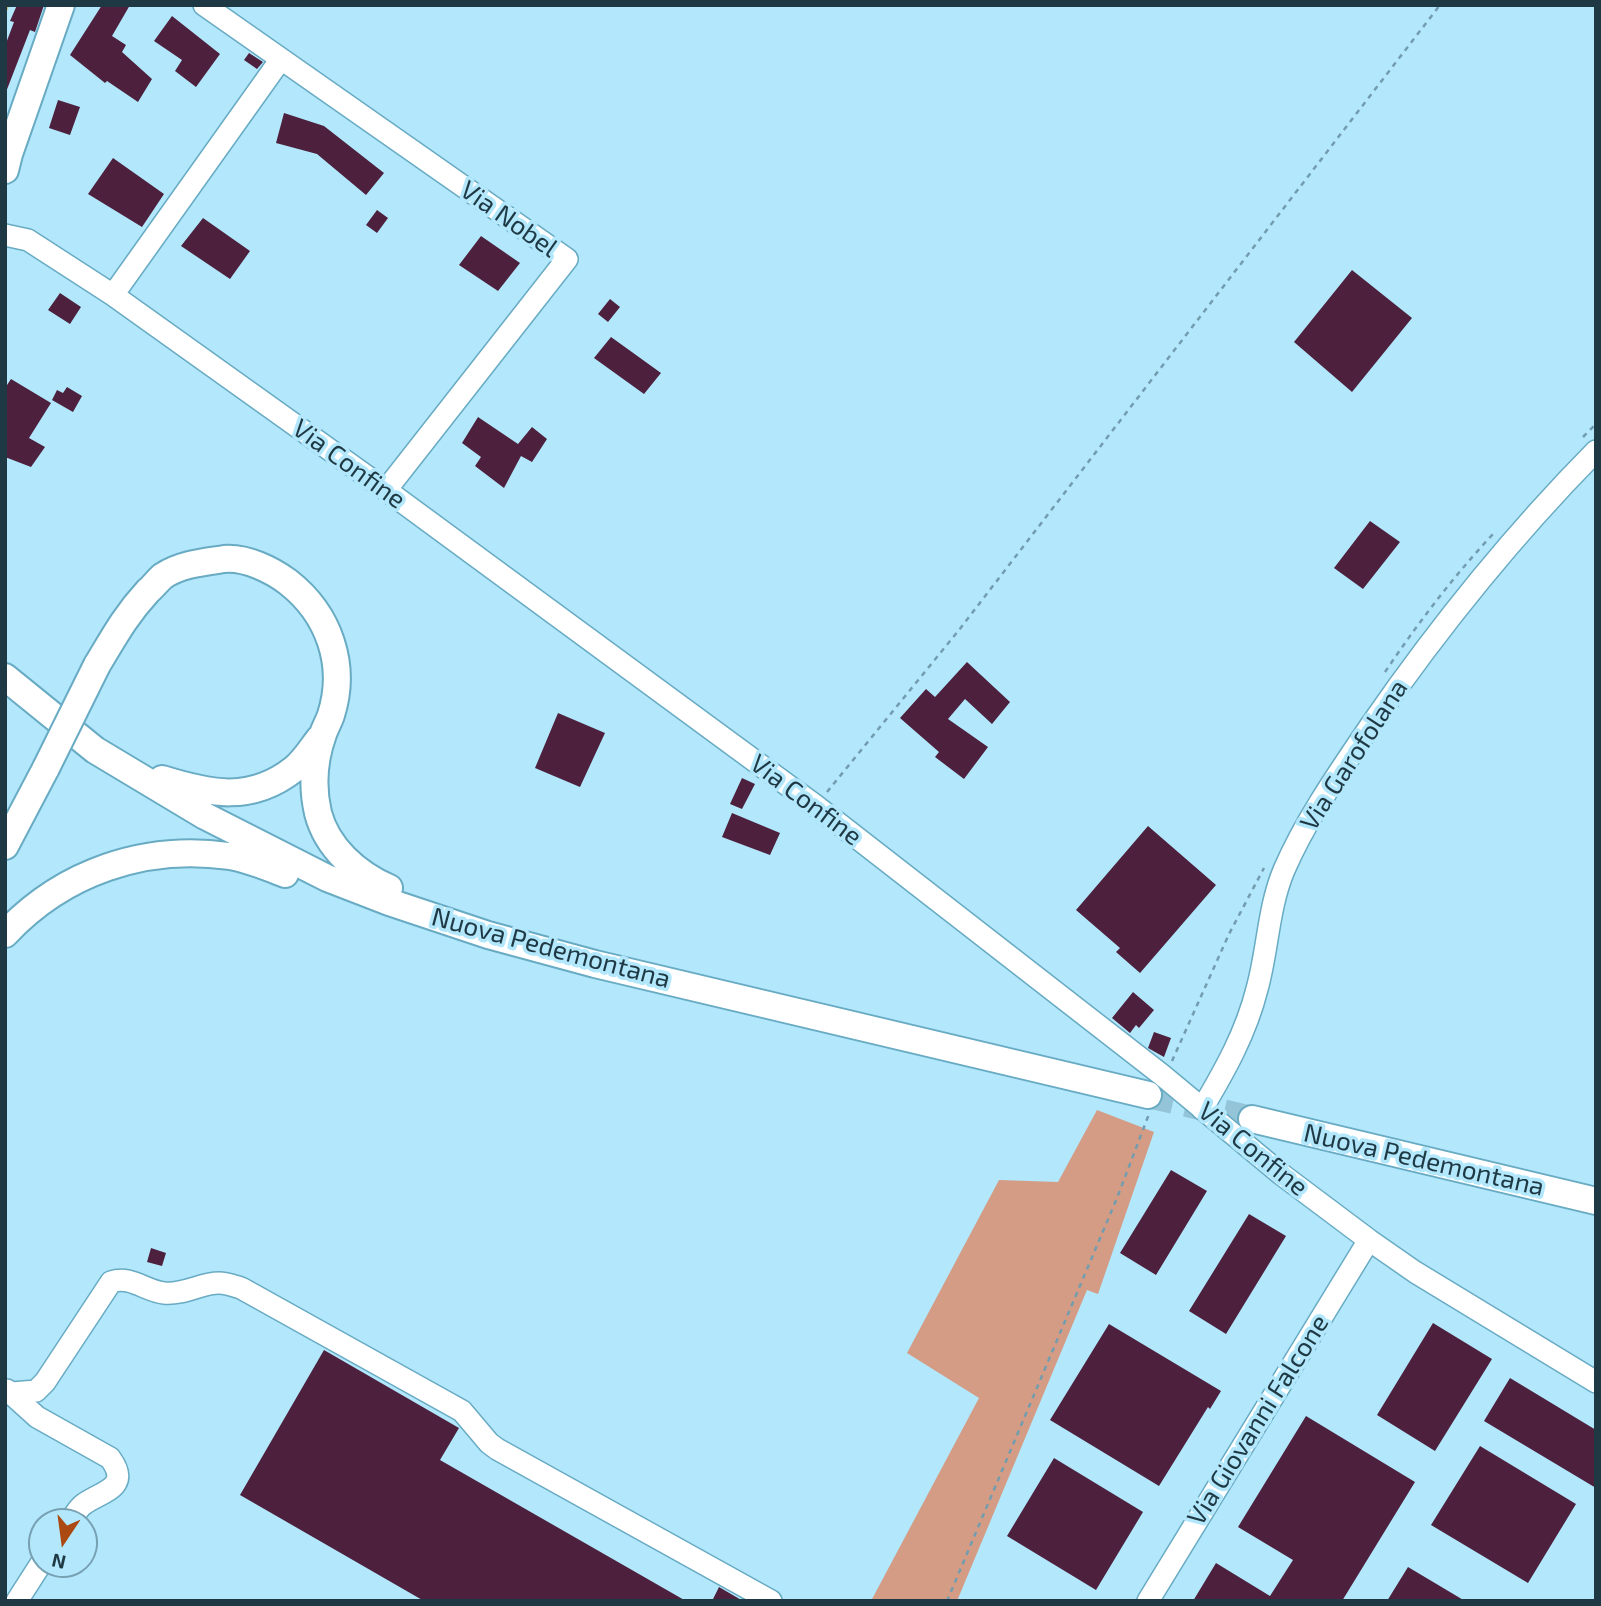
<!DOCTYPE html>
<style>
body{margin:0}
#map{position:relative;width:1601px;height:1606px;overflow:hidden;background:#b2e7fc;font-family:"Exo 2",sans-serif}
canvas{display:block}
.frame{position:absolute;inset:0;border:7px solid #1e3944;pointer-events:none}
.north{position:absolute;left:28px;top:1508px;width:70px;height:70px;box-sizing:border-box;background:#b2e7fc;border:2px solid #77a1b2;border-radius:50%;rotate:193deg;font-size:19px;font-weight:700;line-height:28px;text-align:center;color:#1e3944}
.north::after{content:'';display:block;margin:auto;width:24px;height:32px;background:#ac4913;clip-path:polygon(50% 0,100% 100%,50% 72%,0 100%)}
</style>
<div id="map">
<canvas width="1601" height="1606"></canvas>
<div class="frame"></div>
<div class="north">N</div>
</div>
<script>
const ctx = document.querySelector('canvas').getContext('2d');
ctx.lineJoin = 'round';
function fillPath(path, color) { ctx.fillStyle = color; ctx.fill(path, 'evenodd'); }
function strokePath(path, color, width, dash) { ctx.strokeStyle = color; ctx.lineWidth = width; ctx.lineCap = dash ? 'butt' : 'round'; ctx.setLineDash(dash || []); ctx.stroke(path); }
function label(font, color, halo, rows, align = 'center') {
  ctx.font = font + ' "Exo 2",sans-serif'; ctx.lineWidth = 7; ctx.setLineDash([]); ctx.textBaseline = 'middle'; ctx.strokeStyle = halo; ctx.fillStyle = color; for (const [text, x, y, turn = 0] of rows) {
    ctx.save(); ctx.translate(x, y); ctx.rotate((+turn || 0) * Math.PI / 180); ctx.textAlign = isNaN(turn) ? turn : align; if (halo) ctx.strokeText(text, 0, 0); ctx.fillText(text, 0, 0); ctx.restore();
  }
}
fillPath(new Path2D(`
 M1097,1110L1154,1132L1098,1294L1087,1290L957,1601H871L979,1398L907,1353L999,1180L1058,1182Z`), '#d49c85');
strokePath(new Path2D(`
 M5,10L7,5`), '#c8c068', 4.5);
fillPath(new Path2D(`
 M17,5H44L35,32L30,30L6,92L5,46L14,22L10,21Z
 M102,5H130L112,36L126,45L122,52L152,79L138,102L107,81L105,83L70,55Z
 M172,16L220,54L196,87L175,71L182,60L154,41Z
 M249,53L263,62L257,69L244,60Z
 M58,100L80,107L70,135L49,128Z
 M284,113L324,126L384,173L366,195L317,154L276,143Z
 M113,158L164,194L142,227L88,194Z
 M377,210L388,218L377,233L366,225Z
 M203,218L250,251L230,279L181,246Z
 M481,236L520,263L498,291L459,265Z
 M1352,270L1412,318L1352,392L1294,342Z
 M60,293L81,307L70,324L48,310Z
 M610,299L620,307L608,322L598,314Z
 M611,337L661,373L644,394L594,358Z
 M11,379L51,403L29,438L45,447L31,467L5,457V388Z
 M67,387L82,396L73,412L52,400L57,390L63,393Z
 M478,417L518,444L532,427L547,439L532,462L521,456L504,488L475,466L481,457L462,443Z
 M1370,521L1400,542L1363,589L1334,568Z
 M967,662L1010,702L992,724L965,699L948,719L988,747L964,779L935,757L939,752L900,718L926,689L935,697Z
 M558,713L605,733L580,787L535,768Z
 M742,778L755,784L742,809L730,804Z
 M732,813L780,833L770,855L722,837Z
 M1148,826L1216,885L1140,973L1116,952L1120,948L1076,910Z
 M1133,992L1154,1010L1139,1028L1136,1025L1130,1033L1112,1018Z
 M1154,1032L1171,1038L1164,1057L1148,1048Z
 M1171,1170L1207,1191L1156,1275L1120,1253Z
 M1249,1214L1286,1236L1226,1334L1189,1311Z
 M151,1248L166,1253L162,1266L147,1262Z
 M1433,1323L1492,1359L1435,1451L1377,1415Z
 M1109,1324L1221,1391L1210,1409L1208,1407L1159,1486L1050,1420Z
 M324,1350L459,1428L440,1460L686,1601H424L240,1495Z
 M1510,1378L1596,1430V1488L1484,1421Z
 M1306,1416L1415,1482L1342,1601H1193L1216,1563L1270,1596L1293,1560L1238,1527Z
 M1480,1446L1576,1504L1528,1583L1431,1525Z
 M1054,1458L1143,1512L1096,1590L1007,1536Z
 M1408,1567L1465,1601H1387Z
 M719,1587L743,1601H712Z`), '#4d213d');
strokePath(new Path2D(`
 M1148,1095L1252,1119`), '#94c4d7', 26, [26, 13]);
const minor = new Path2D(`
 M204,5L567,259L386,490
 M5,235L28,240L113,295L386,490L816,806L1162,1075L1281,1174L1369,1240L1415,1272L1596,1382
 M113,295L281,59
 M1202,1109C1225,1070 1246,1033 1257,989C1268,950 1268,908 1284,870C1306,819 1340,771 1371,725C1439,627 1512,536 1596,451
 M7,1390L37,1417L110,1458C132,1488 102,1491 84,1504C78,1508 74,1516 70,1522
 M12,1393L36,1391L45,1382L111,1282C131,1275 145,1291 164,1293C184,1295 201,1283 219,1283C227,1283 234,1286 241,1288L462,1411L489,1443L497,1449L771,1601
 M17,1601L42,1562
 M1148,1601L1369,1240`);
const major = new Path2D(`
 M5,170L9,154L61,5
 M97,665C114,637 125,616 148,591C153,587 158,580 163,576C181,564 204,562 224,559C246,557 272,570 288,582C329,614 347,665 331,715C329,721 325,728 323,734C314,759 312,787 318,813C327,848 357,874 389,888
 M5,677L95,750L205,816L327,878L389,902L488,935L595,964L1148,1095
 M162,779C210,794 251,803 294,769C304,761 312,748 319,739
 M5,846L46,768
 M5,934C63,872 145,844 229,856C248,859 267,867 285,874
 M1252,1119L1596,1201`);
strokePath(minor, '#68abc3', 24);
strokePath(major, '#68abc3', 30);
strokePath(new Path2D(`
 M1583,437L1596,424
 M1385,672C1418,623 1453,577 1493,534
 M827,792L959,630L1440,5
 M1172,1061L1229,934L1264,868
 M947,1601L1117,1198L1149,1114`), '#739dae', 2.5, [5, 5]);
strokePath(minor, '#fff', 21);
strokePath(major, '#fff', 26);
const majorBridge = new Path2D(`
 M46,768L97,665`);
strokePath(majorBridge, '#68abc3', 30, []);
strokePath(majorBridge, '#fff', 26);
label('26px', '#1e3944', '#b2e7fc', [
 ["Via Nobel",509,219,35],
 ["Via Confine",349,464,36],
 ["Via Garofolana",1354,755,-57],
 ["Via Confine",806,800,37],
 ["Nuova Pedemontana",551,948,15],
 ["Via Confine",1253,1149,39],
 ["Nuova Pedemontana",1424,1160,13],
 ["Via Giovanni Falcone",1258,1420,-58]
]);
</script>
